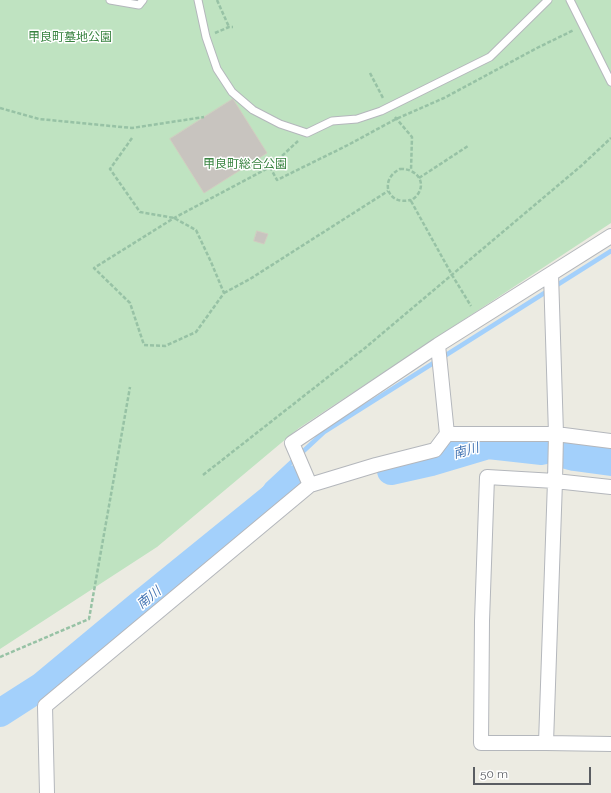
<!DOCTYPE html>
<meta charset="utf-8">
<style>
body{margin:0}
#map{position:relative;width:611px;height:793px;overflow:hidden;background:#ecebe2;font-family:Raleway,sans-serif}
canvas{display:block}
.scale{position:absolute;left:473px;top:767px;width:118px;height:18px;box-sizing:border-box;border:2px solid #5a5d62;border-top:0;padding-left:5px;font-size:12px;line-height:14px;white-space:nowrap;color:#5a5d62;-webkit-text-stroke:3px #fff;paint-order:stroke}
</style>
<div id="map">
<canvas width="611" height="793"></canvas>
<div class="scale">50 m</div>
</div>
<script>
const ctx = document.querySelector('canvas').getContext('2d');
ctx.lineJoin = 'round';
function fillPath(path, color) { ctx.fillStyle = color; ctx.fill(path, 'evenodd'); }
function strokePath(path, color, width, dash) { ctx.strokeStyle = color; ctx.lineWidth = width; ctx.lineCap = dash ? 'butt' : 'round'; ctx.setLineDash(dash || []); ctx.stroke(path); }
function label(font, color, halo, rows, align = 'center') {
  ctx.font = font + ' Raleway,"Noto Sans JP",sans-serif'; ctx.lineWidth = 3; ctx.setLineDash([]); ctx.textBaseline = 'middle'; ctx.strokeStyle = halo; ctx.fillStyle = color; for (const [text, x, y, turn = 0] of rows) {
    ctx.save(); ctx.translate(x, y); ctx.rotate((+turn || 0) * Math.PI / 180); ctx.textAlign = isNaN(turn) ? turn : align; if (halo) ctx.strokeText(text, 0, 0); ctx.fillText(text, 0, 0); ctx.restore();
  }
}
fillPath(new Path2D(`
 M0,0H611V223L299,428L157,547L0,649Z`), '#bfe3c1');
strokePath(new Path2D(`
 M238,526L267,485L324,432L611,251`), '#a3d0fb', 4.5);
strokePath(new Path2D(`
 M559,453L574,457L611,462
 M391,471L431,462L488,445L542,451
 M0,713L42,686L137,607L295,479`), '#a3d0fb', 28);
const building = new Path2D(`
 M233,99L267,153L204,193L170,139Z
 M257,231L268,234L264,244L254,241Z`);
fillPath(building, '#c8c4bf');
strokePath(building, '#d1cdc0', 1);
const service = new Path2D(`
 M110,0L139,5L143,0
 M198,0L206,37L217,69L232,92L253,110L280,124L307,133L332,121L357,119L381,111L490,57L548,0
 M570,0L611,82`);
const minor = new Path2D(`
 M551,274L556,434L555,481L546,743L611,744
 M438,345L447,434H556L611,441
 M310,485L292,443L438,345L611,236
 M546,743H481L482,621L487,477L555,481L611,487
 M47,793L45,706L310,485L376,465L435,450L447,434`);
strokePath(service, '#b4b7bc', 9);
strokePath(minor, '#b4b7bc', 16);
strokePath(new Path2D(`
 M217,0L229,27
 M215,33L229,27H233
 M370,73L383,98
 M0,108L39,119L132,128L204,117
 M395,117L412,137L411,170
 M132,138L110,169L140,212L174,218L196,230L211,262L224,293L196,332L165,346L144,345L130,303L94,268L174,218L270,167L298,141
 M270,167L277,180L348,145L396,119L444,98L537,48L574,30
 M400,169C414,168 427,180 418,194C416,197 413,199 411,201L410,200C387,206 379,179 400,169Z
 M419,178L468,146
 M411,201L452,275L471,306
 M224,293L250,279L388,191
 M203,475L365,348L581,166L611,138
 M0,657L89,619L130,387`), '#97c2a5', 2.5, [4, 2]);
strokePath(service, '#fff', 7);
strokePath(minor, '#fff', 14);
label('12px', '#388340', '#fff', [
 ["甲良町墓地公園",70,37],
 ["甲良町総合公園",245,164]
]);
label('italic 13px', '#4475b4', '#fff', [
 ["南川",466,451,-15],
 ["南川",149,598,-39]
]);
</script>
